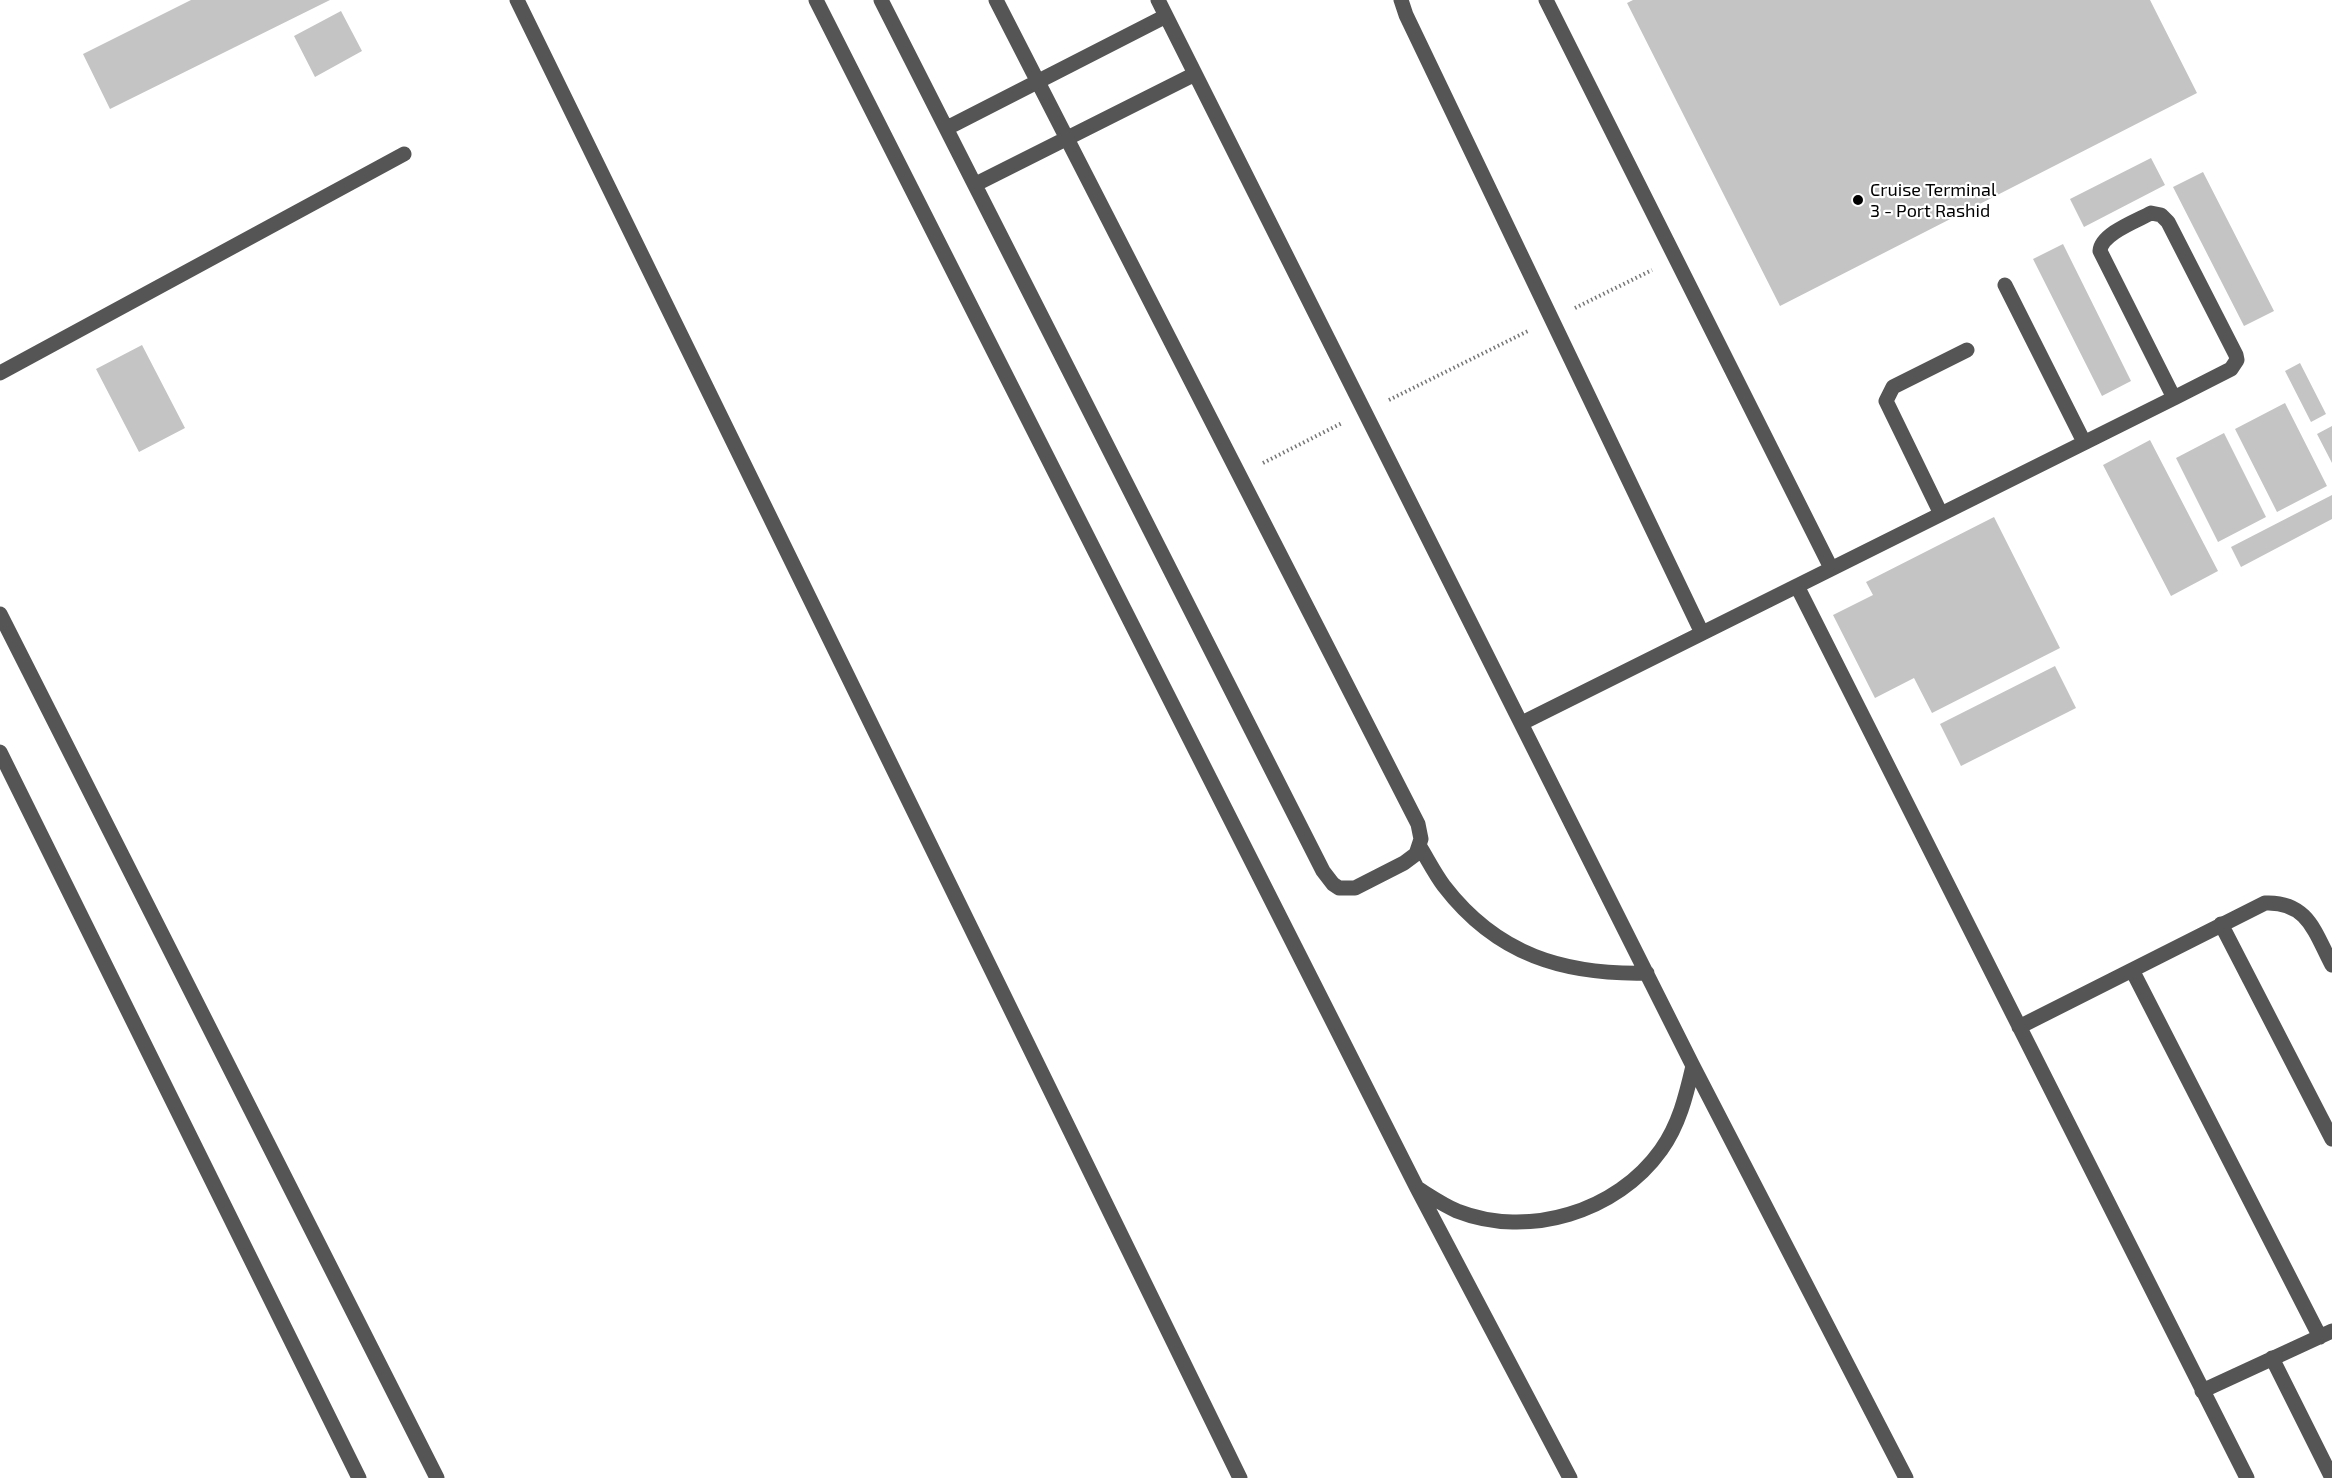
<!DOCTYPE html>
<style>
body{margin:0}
canvas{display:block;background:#fff}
</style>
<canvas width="2332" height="1478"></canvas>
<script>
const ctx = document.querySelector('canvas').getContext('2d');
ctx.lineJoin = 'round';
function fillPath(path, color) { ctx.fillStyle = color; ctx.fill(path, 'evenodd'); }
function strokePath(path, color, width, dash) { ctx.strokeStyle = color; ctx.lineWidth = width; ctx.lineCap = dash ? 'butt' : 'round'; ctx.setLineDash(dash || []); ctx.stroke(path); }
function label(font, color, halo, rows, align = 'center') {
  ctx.font = font + ' "Exo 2",sans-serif'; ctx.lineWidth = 4.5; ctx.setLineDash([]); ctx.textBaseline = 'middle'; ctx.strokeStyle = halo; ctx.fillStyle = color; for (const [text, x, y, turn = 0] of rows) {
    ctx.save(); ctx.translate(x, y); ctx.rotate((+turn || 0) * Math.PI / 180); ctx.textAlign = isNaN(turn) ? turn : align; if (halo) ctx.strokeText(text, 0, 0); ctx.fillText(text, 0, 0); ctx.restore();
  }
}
fillPath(new Path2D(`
 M191,0H330L110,109L83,54Z
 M1633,0H2150L2197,93L1780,306L1627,3Z
 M341,11L362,51L315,77L294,36Z
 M2151,158L2165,185L2084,227L2070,199Z
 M2203,172L2274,311L2244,326L2173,187Z
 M2063,244L2131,381L2102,396L2033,259Z
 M142,345L185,428L139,452L96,369Z
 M2300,363L2326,414L2311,422L2285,371Z
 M2285,403L2327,486L2277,512L2235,429Z
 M2332,426V463L2317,434Z
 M2224,433L2266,517L2218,542L2176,458Z
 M2150,440L2218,571L2171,596L2103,465Z
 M2332,495V519L2241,567L2231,547Z
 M1994,517L2060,648L1932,713L1914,678L1875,698L1833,615L1873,595L1866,582Z
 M2055,666L2076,708L1961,766L1940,724Z`), '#c4c4c4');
strokePath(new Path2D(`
 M1575,308L1652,270
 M1389,400L1528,331
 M1263,463L1342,423`), '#777', 4, [1.5, 3]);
strokePath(new Path2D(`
 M517,0L1240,1478
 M816,0L1417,1188L1570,1478
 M881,0L1323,871L1333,884L1339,888H1355L1404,863L1416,854L1421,839L1418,824L996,0
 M1158,0L1693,1066L1906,1478
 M1401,0L1406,15L1702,633
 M1546,0L1831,568
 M947,128L1166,16
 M976,184L1195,74
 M2151,213L2161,215L2168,222L2236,355L2237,360L2231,369L2174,398L2100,251C2101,234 2136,221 2151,213Z
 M2005,285L2084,442
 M0,373L404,154
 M1941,514L1886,401L1893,387L1967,350
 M1797,586L2247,1478
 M0,614L437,1478
 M1522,723L2174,398
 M0,752L359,1478
 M1420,847C1428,860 1435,874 1444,886C1497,955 1564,975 1647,973
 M2221,924L2332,1139
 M2132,970L2320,1337
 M2019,1027L2265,903C2308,901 2315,933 2332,965
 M1417,1188C1430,1196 1443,1205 1457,1211C1528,1239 1617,1212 1661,1150C1679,1125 1686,1096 1693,1066
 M2272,1358L2332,1478
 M2202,1391L2332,1331`), '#555', 15);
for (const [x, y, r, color] of [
 [1858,200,6,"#000"]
]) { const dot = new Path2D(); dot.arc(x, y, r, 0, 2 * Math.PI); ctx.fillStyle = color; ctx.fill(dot); strokePath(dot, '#fff', 2); }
label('18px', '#000', '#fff', [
 ["Cruise Terminal",1870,190],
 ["3 - Port Rashid",1870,211]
], 'left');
</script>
